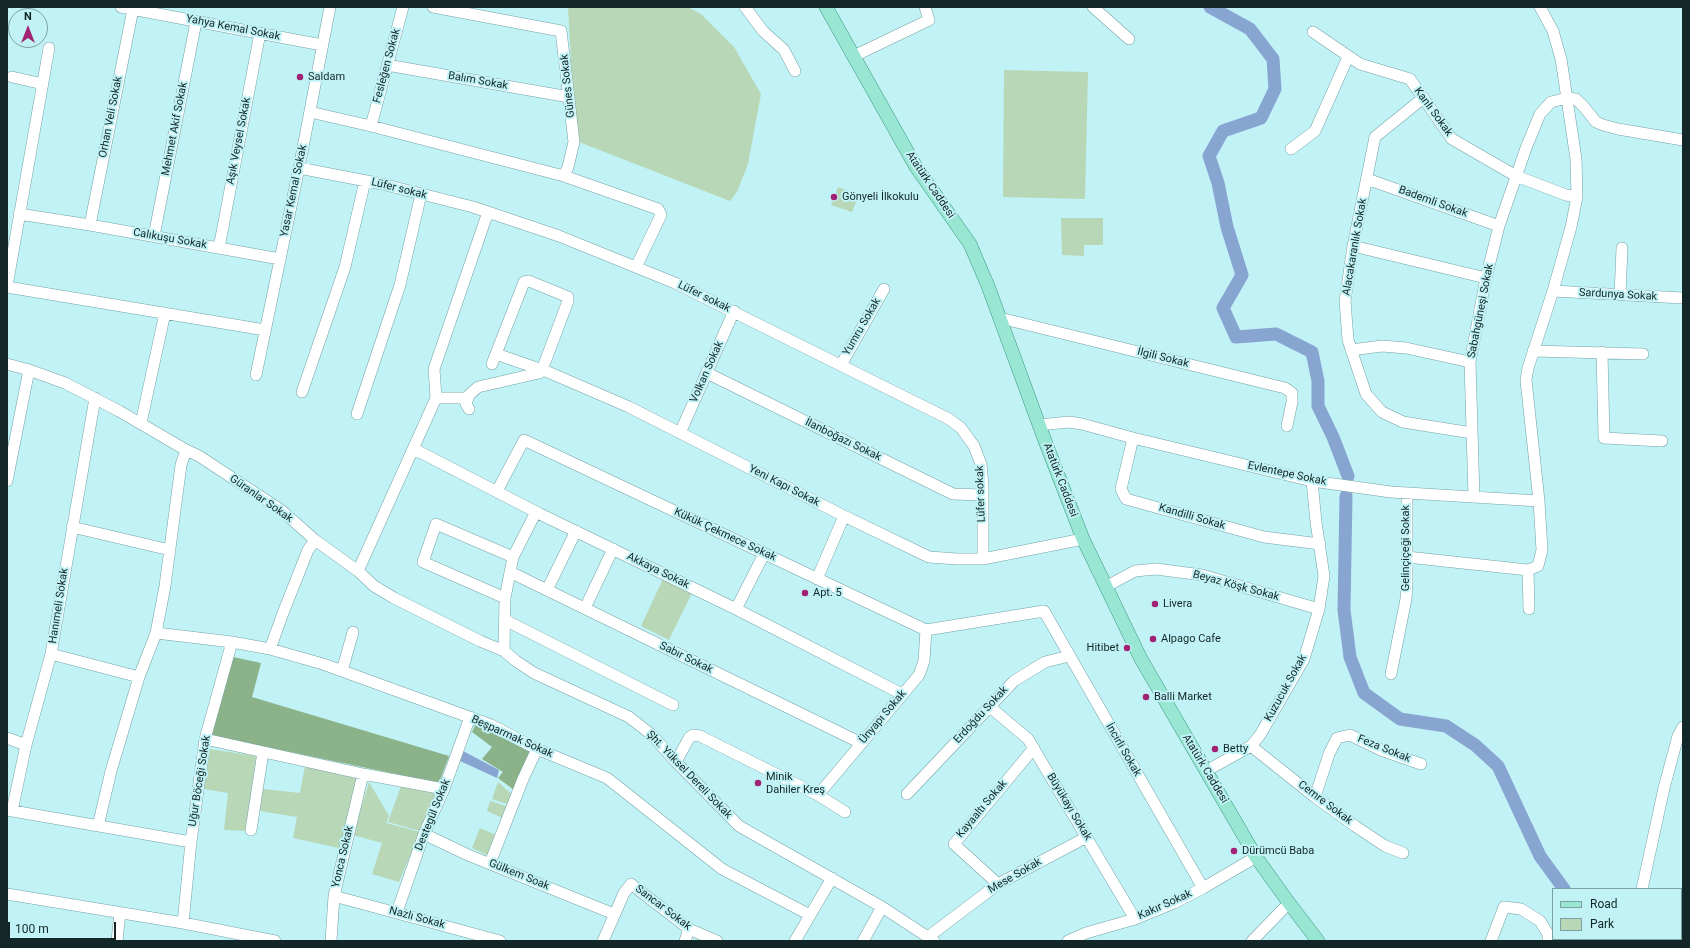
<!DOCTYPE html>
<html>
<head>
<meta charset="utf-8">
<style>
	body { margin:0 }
	#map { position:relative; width:1690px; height:948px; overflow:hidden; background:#c1f2f5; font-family:Roboto,sans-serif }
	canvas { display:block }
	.frame { position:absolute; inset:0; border:8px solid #142728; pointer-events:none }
	.legend { position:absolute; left:1552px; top:888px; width:130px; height:52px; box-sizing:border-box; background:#c1f2f5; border:1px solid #7ca1a3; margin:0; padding:5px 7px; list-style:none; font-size:12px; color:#142728 }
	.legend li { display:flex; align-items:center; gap:8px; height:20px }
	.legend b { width:20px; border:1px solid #7ca1a3 }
	.north { position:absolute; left:8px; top:8px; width:40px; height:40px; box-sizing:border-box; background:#c1f2f5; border:1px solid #7ca1a3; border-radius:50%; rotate:0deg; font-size:11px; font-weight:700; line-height:16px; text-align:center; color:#142728 }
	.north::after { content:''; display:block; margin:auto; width:14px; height:18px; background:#a12173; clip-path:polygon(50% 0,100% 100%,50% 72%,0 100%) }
	.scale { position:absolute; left:8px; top:922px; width:108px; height:18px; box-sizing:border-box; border:2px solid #142728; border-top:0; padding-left:5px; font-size:12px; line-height:14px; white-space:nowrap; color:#142728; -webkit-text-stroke:3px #c1f2f5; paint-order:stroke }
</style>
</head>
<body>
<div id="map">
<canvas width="1690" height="948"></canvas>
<div class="frame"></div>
<ul class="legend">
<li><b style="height:5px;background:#99e7d2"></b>Road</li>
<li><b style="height:11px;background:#b8d7b6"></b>Park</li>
</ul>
<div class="north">N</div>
<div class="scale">100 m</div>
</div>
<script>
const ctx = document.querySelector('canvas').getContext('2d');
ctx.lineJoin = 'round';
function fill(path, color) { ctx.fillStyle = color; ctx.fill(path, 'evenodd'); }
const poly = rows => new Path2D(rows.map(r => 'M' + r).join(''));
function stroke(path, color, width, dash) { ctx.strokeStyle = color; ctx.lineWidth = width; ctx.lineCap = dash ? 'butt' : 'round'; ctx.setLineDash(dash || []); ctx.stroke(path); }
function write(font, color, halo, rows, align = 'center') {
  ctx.font = font + ' Roboto,sans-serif'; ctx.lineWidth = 4; ctx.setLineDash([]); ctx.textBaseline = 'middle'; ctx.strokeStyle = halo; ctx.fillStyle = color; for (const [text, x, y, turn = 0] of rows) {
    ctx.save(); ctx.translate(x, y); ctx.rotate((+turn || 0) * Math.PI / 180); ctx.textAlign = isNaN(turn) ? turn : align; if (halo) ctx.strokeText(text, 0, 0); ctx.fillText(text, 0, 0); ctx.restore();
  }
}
fill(poly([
	[568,7,688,7,701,14,734,47,761,94,748,164,737,192,730,201,579,142,572,81],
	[1004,70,1088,72,1085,199,1003,197],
	[838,187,859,195,852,212,831,205],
	[1061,218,1103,218,1103,245,1084,245,1084,256,1062,255],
	[663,579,692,593,669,640,641,626],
	[210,749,256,756,246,831,224,830,228,793,204,789],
	[305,766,358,777,339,848,293,838,297,817,260,811,263,789,300,793],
	[369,782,389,816,386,823,420,832,399,882,372,874,382,843,353,835],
	[498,782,516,798,513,806,492,799],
	[401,786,436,792,420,831,388,822],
	[490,801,512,808,507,820,487,811],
	[480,828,500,837,491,857,472,848]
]), '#b8d7b6');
fill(poly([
	[233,657,261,663,252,697,449,756,439,783,209,735],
	[476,724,530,752,514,790,498,778,503,772,482,759,492,747,472,732]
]), '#8bb288');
fill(poly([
	[463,751,499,770,497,778,458,760]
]), '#88a5d2');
stroke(poly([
	[1210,7,1250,29,1273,59,1275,89,1261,118,1223,131,1209,156,1218,183,1227,227,1242,275,1223,308,1236,337,1276,334,1312,352,1318,381,1318,406,1333,437,1348,476],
	[1346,496,1344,610,1350,657,1364,693,1400,719,1446,726,1475,745,1498,766,1540,856,1564,889],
	[1663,941,1663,939]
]), '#88a5d2', 13);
const minor = poly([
	[121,7,322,45],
	[433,7,561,31,574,142,568,167,564,176,658,209,661,215,636,267],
	[745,7,763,31,784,50,795,71],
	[1093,7,1129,39],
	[1313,32,1360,64,1410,79,1452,139,1516,176,1566,195,1577,197],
	[854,56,929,20,925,7],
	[387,65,569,97],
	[12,77,43,84],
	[1422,99,1375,137,1353,246,1345,301,1348,340,1366,394,1382,412,1403,422,1472,433],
	[310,112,371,126,564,176],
	[371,126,403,7],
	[1291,149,1315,131,1348,57],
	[299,168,382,184,473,207,559,236,675,283,949,419,961,428,974,446,981,464,983,486,983,559],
	[1367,179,1499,226],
	[19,214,90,225,280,259],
	[90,225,133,9],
	[154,236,196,22],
	[1353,246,1486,278],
	[219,248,260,33],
	[7,286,49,48],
	[7,287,265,330],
	[1553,291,1683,298],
	[1620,295,1622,248],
	[1000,318,1285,388,1292,393,1292,402,1287,426],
	[1351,350,1382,346,1406,348,1470,362],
	[1533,351,1643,354],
	[1602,352,1604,438,1662,441],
	[496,354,548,372,629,407,844,516,929,557,958,559,983,559,1083,539],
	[7,364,29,370,65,383,119,411,186,450,199,456,281,510,315,540,358,571,374,586,394,598,480,641,504,651,516,661,534,673,629,717,652,735,676,762,739,826,882,907,934,941],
	[841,365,884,289],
	[707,373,953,494,983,495],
	[256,375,299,168,330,7],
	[302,392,345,267,365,181],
	[436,398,468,398],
	[469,409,466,404,469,395,478,387,539,373,542,370,568,301,568,297,529,281,524,282,492,364],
	[357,414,400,285,421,194],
	[141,423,165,313],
	[1039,425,1069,422,1082,424,1133,438,1312,481,1391,492,1539,501],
	[680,433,734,311],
	[1133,438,1121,489,1126,499,1264,537,1320,544],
	[414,449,540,514,736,609,902,694],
	[7,481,29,370],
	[497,491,524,440,926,630],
	[1474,497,1470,362,1486,278,1499,226,1526,148,1540,114,1551,102,1567,98,1576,99,1584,107,1596,122,1603,125,1618,129,1683,140],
	[72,527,170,550],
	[1407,557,1528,570,1538,566,1542,550,1539,501,1526,380,1528,368,1553,291,1571,227,1577,197,1576,159,1561,59,1553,31,1540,7],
	[1528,570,1529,609],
	[358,571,436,398,434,369,488,212],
	[510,572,861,743],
	[817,579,844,516],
	[1107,586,1135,571,1156,569,1202,575,1319,609],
	[547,590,576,531],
	[505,598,423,562,436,524,513,557],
	[585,608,613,549],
	[736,609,764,554],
	[505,620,673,705],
	[926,630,1044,611,1203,888],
	[156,633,232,642,270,649,323,664,491,725,537,749,607,778,722,869,810,915],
	[270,649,283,613,308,550,315,540],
	[504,651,505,598,513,557,536,512],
	[51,654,139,677],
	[342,671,353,632],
	[1391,674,1406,599,1407,584,1407,493],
	[990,707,1028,739,1135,919],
	[7,738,26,745],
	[205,739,363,774,444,789],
	[1251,746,1315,797,1355,826,1385,846,1403,853],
	[676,762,689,738,693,735,700,736,818,795,845,812],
	[1206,771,1251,746,1260,735,1304,659,1319,609,1324,576,1316,522,1312,481],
	[907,794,1014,681,1045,662,1069,656],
	[818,795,919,675,924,661,926,630],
	[1315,797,1329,754,1337,738,1350,735,1381,750,1421,764],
	[7,810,191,842],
	[12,811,26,745,51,654,95,398],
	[98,826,111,771,139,677,156,633,165,586,181,465,186,450],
	[251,830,263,752],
	[424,834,468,855,614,914],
	[490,863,523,779,537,749],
	[998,884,954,844,1034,748],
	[1642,889,1664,788,1678,736,1683,727],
	[7,894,183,923,275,941],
	[334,896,500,941],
	[397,912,424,834,444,789,470,717],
	[183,923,191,842,205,739,232,642],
	[928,937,998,884,1087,837],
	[117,941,120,913],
	[331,941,334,896,363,774],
	[603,941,624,893,631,884,689,929,717,941],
	[685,941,689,929],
	[795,941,832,878],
	[863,941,882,907],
	[1068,941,1086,933,1135,919,1174,903,1203,888,1256,857],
	[1252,941,1289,903],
	[1491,941,1504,907,1521,909,1540,921,1548,934,1548,941],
	[1618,941,1620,939]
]);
const major = poly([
	[826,7,916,167,970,244,988,286,1045,441,1083,539,1141,659,1256,857,1289,903,1318,941]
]);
stroke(minor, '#74a2a5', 12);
stroke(major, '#3e9983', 14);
stroke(minor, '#fff', 11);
stroke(major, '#99e7d2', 13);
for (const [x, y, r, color] of [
	[300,77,4,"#a12173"],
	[834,197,4,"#a12173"],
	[805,593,4,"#a12173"],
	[1155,604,4,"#a12173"],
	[1153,639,4,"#a12173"],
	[1127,648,4,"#a12173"],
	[1146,697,4,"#a12173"],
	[1215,749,4,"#a12173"],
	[758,783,4,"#a12173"],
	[1234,851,4,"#a12173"]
]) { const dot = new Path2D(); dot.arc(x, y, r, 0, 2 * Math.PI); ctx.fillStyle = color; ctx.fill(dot); stroke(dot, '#c1f2f5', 1.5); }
write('11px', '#142728', '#c1f2f5', [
	["Yahya Kemal Sokak",233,28,11],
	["Fesleğen Sokak",387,66,-75],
	["Balım Sokak",478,81,10],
	["Günes Sokak",568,86,-96],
	["Kanlı Sokak",1433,112,54],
	["Orhan Veli Sokak",111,117,-79],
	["Mehmet Akif Sokak",175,129,-79],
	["Aşık Veysel Sokak",239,141,-79],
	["Atatürk Caddesi",930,185,56],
	["Lüfer sokak",399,189,14],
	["Yasar Kemal Sokak",294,191,-78],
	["Bademli Sokak",1433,202,20],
	["Calıkuşu Sokak",170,239,10],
	["Alacakaranlık Sokak",1355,247,-80],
	["Sardunya Sokak",1618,295,3],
	["Lüfer sokak",704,297,26],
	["Sabahgüneşi Sokak",1481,311,-79],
	["Yumru Sokak",862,327,-60],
	["İlgili Sokak",1163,358,14],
	["Volkan Sokak",707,372,-66],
	["İlanboğazı Sokak",843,440,26],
	["Evlentepe Sokak",1287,474,12],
	["Atatürk Caddesi",1060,480,69],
	["Yeni Kapı Sokak",784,486,27],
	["Lüfer sokak",981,494,-92],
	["Güranlar Sokak",261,499,35],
	["Kandilli Sokak",1192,517,16],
	["Kükük Çekmece Sokak",725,535,25],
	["Gelinçiçeği Sokak",1406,548,-90],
	["Akkaya Sokak",658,571,26],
	["Beyaz Köşk Sokak",1236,586,15],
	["Hanımeli Sokak",59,606,-81],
	["Sabır Sokak",686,658,26],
	["Kuzucuk Sokak",1286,688,-61],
	["Erdoğdu Sokak",981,715,-47],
	["Ünyapı Sokak",883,717,-50],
	["Beşparmak Sokak",512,737,24],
	["Feza Sokak",1384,749,22],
	["İncirli Sokak",1123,750,60],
	["Atatürk Caddesi",1205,769,59],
	["Şht. Yüksel Dereli Sokak",689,775,46],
	["Uğur Böceği Sokak",200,781,-81],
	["Cemre Sokak",1325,803,37],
	["Büyükayı Sokak",1069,807,59],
	["Kayaaltı Sokak",982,809,-50],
	["Destegül Sokak",433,815,-68],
	["Yonca Sokak",343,857,-77],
	["Gülkem Soak",519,875,22],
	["Mese Sokak",1015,876,-30],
	["Kakır Sokak",1165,905,-24],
	["Sancar Sokak",663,908,37],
	["Nazlı Sokak",417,918,15]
]);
write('11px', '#142728', '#c1f2f5', [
	["Saldam",308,77],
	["Gönyeli İlkokulu",842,197],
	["Apt. 5",813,593],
	["Livera",1163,604],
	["Alpago Cafe",1161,639],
	["Hitibet",1119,648,"right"],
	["Balli Market",1154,697],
	["Betty",1223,749],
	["Minik",766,777],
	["Dahiler Kreş",766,790],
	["Dürümcü Baba",1242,851]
], 'left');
</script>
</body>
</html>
